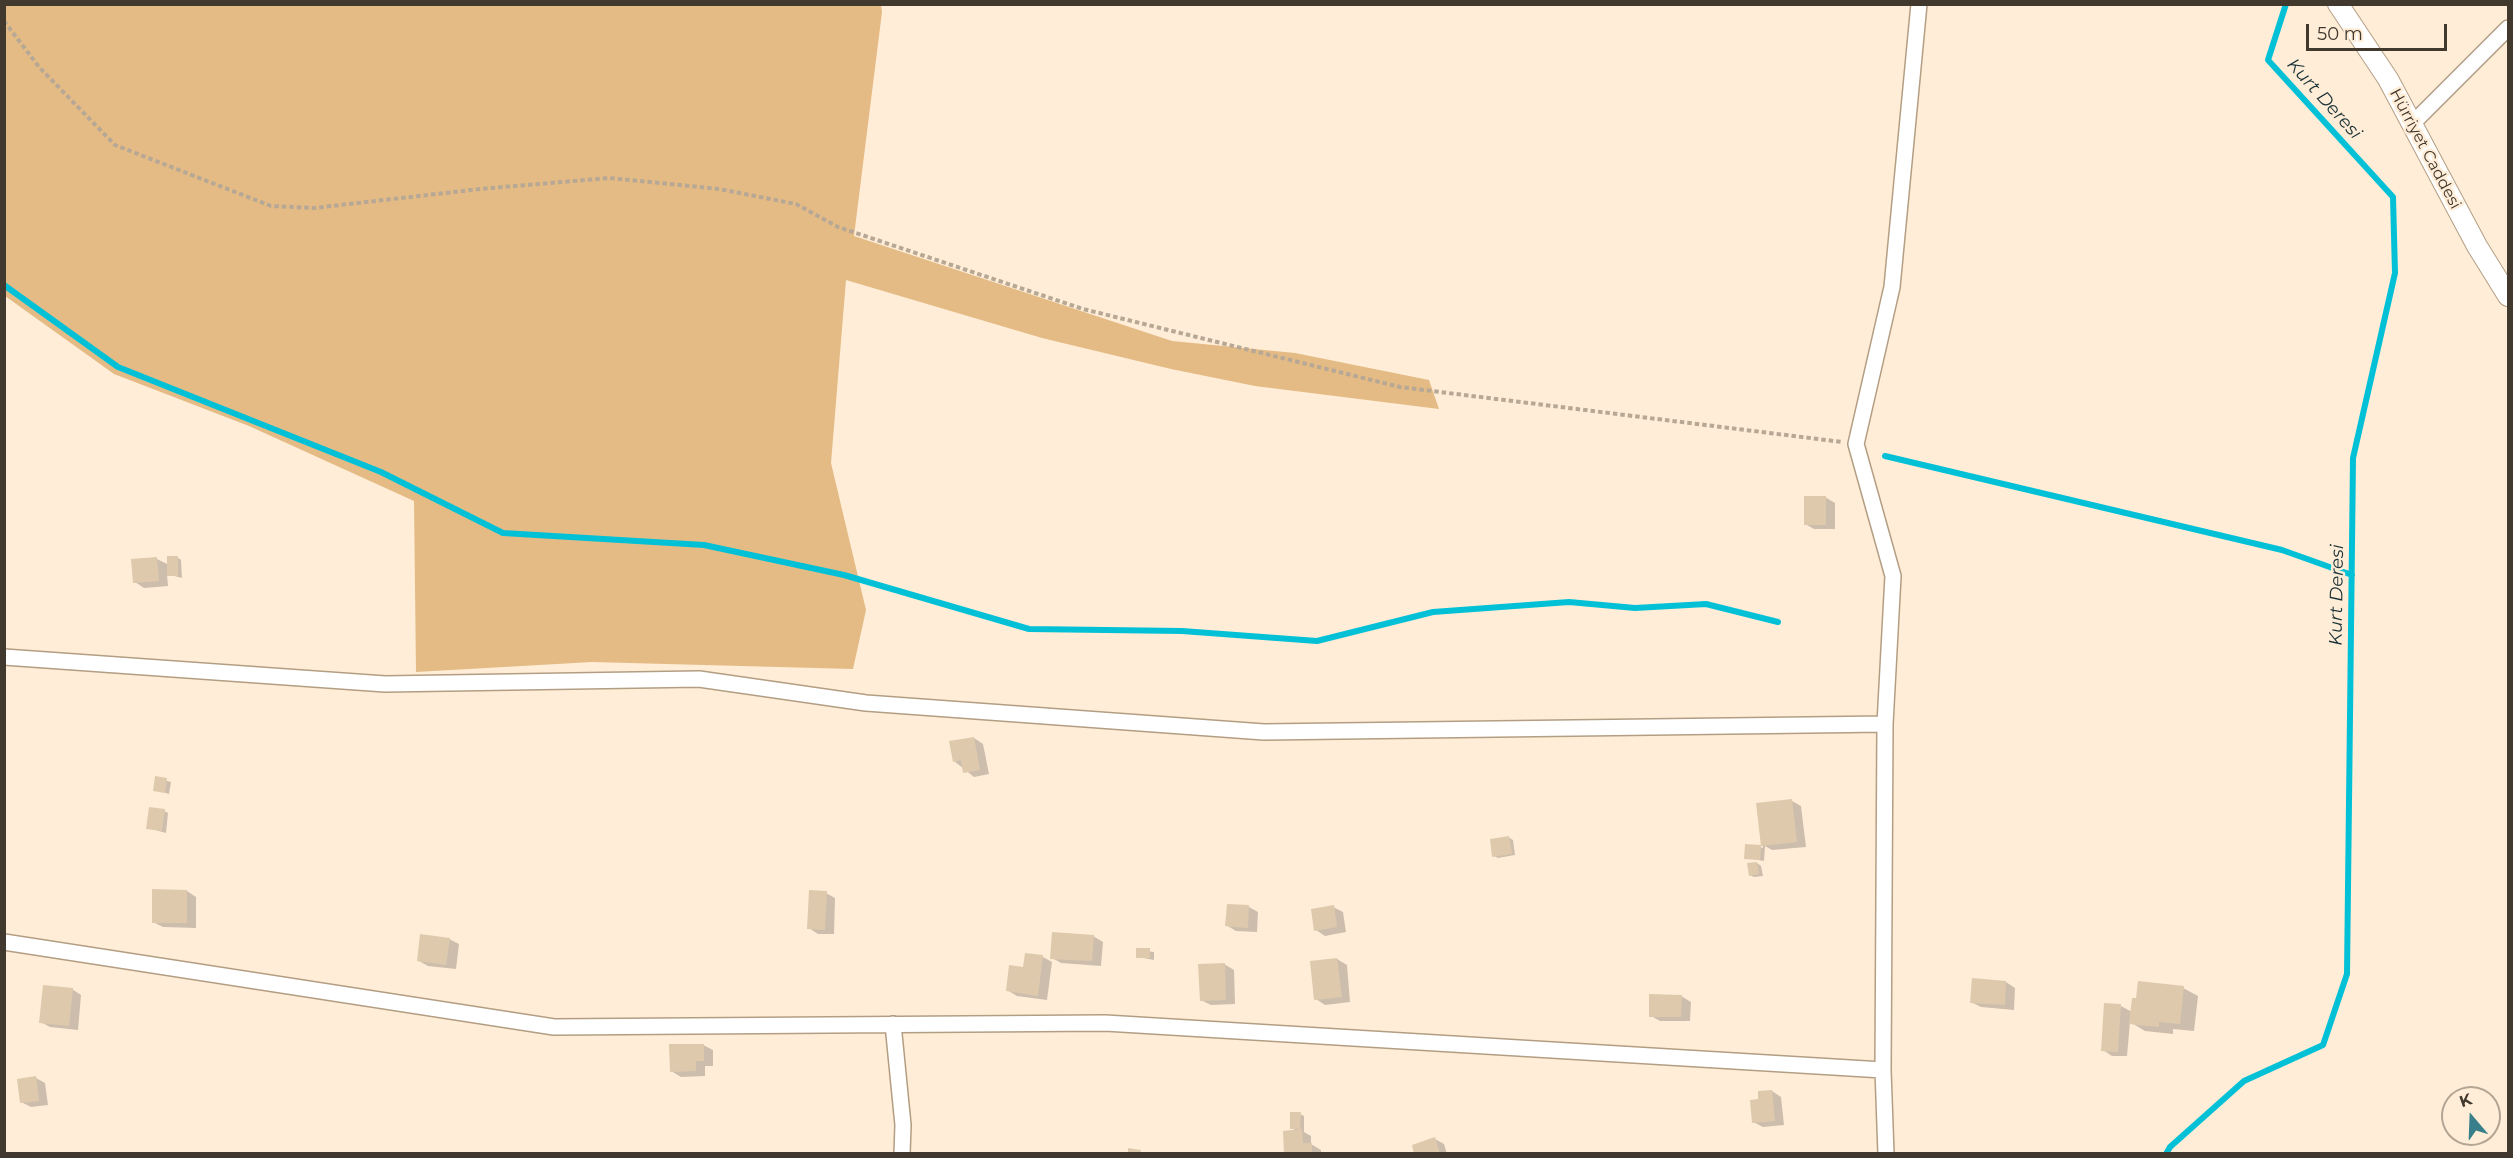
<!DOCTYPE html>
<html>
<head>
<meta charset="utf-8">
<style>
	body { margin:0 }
	#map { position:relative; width:2513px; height:1158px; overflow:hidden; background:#ffedd7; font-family:Montserrat,sans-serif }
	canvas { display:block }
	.frame { position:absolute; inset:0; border:6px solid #42392e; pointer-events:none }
	.north { position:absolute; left:2441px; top:1086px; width:60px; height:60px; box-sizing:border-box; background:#ffedd7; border:2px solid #b3a593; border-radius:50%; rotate:341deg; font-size:16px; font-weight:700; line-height:24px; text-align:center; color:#42392e }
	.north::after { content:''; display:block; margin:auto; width:21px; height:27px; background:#397f8b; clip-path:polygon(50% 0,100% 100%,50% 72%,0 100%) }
	.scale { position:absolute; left:2306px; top:24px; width:141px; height:27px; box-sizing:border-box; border:3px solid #42392e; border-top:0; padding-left:8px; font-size:18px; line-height:21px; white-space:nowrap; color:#42392e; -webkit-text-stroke:4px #ffedd7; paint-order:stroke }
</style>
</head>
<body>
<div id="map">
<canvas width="2513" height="1158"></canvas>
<div class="frame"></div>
<div class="north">K</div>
<div class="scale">50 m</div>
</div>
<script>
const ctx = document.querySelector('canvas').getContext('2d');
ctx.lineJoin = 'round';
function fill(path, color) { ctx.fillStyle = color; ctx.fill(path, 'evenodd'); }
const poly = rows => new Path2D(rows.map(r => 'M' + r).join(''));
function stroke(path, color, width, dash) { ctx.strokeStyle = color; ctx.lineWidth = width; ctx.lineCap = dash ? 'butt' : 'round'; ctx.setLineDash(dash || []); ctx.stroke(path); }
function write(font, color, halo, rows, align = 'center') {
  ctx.font = font + ' Montserrat,sans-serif'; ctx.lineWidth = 5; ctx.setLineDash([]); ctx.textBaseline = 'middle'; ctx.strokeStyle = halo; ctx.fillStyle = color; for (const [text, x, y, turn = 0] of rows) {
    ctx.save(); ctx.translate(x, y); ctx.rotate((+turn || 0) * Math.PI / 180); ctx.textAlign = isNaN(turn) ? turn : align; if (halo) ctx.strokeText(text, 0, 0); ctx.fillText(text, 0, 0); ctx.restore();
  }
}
fill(poly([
	[5,4,881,5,882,12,854,236,1172,341,1295,353,1429,380,1439,409,1255,386,1171,369,1042,338,846,280,831,463,866,610,853,669,592,662,416,672,414,501,249,426,114,374,5,296]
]), '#e4bb85');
fill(poly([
	[1825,497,1835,503,1835,529,1814,529,1805,524],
	[177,557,181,560,182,578,167,574,168,586,144,588,135,582,157,559,169,565],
	[974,738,983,744,989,774,974,777,954,761],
	[157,778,171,782,169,794,155,790],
	[1792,801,1801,806,1806,847,1772,850,1765,846,1764,861,1746,858,1760,847,1763,848,1758,805],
	[164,811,168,813,166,833,148,828],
	[1508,837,1513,840,1515,855,1498,858,1494,856],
	[1757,863,1761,866,1763,876,1754,877,1750,875],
	[187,891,196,897,196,928,163,927,153,922],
	[826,893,835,898,834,934,818,934,809,928],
	[1228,905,1249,907,1258,912,1257,932,1236,931,1226,925],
	[1333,907,1343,912,1346,932,1325,936,1316,930],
	[1093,936,1103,942,1101,966,1061,963,1052,958],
	[449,939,459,944,456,969,428,966,419,961],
	[1138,950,1154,952,1154,960,1138,957],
	[1026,955,1043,957,1052,962,1047,1000,1017,996,1007,990,1024,969],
	[1337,959,1347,965,1350,1002,1325,1005,1316,999],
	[1224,964,1234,970,1235,1004,1211,1005,1201,1000],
	[2006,982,2015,988,2014,1010,1981,1007,1971,1002],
	[2183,988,2198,996,2194,1031,2173,1029,2173,1034,2145,1031,2130,1022,2127,1056,2112,1056,2103,1050,2121,1006,2132,1012],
	[72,989,81,995,78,1030,50,1027,41,1022],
	[1681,996,1691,1002,1690,1021,1660,1021,1651,1016],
	[703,1045,713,1050,713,1066,705,1066,705,1076,681,1077,671,1071],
	[36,1078,45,1083,48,1105,31,1107,21,1102],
	[1772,1091,1781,1097,1784,1125,1763,1127,1753,1122,1760,1100],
	[1300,1114,1304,1116,1304,1132,1311,1136,1311,1144,1321,1150,1321,1154,1286,1154,1297,1131,1291,1128],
	[1435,1139,1444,1144,1447,1154,1416,1154]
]), '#0003');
stroke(poly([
	[4,285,118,367,381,472,503,533,704,545,844,575,1029,629,1182,631,1317,641,1433,612,1569,602,1635,608,1706,604,1778,622],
	[1885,456,2282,550,2352,575],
	[2166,1154,2170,1147,2244,1081,2323,1045,2347,974,2353,458,2395,273,2393,197,2268,60,2286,4]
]), '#02c1d7', 6);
fill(poly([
	[1804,496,1826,496,1826,525,1804,525],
	[167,556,178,556,178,576,167,576],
	[157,557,159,581,133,583,131,559],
	[974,737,980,770,963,773,961,760,953,762,949,741],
	[155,776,167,778,165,793,153,791],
	[1792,799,1797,842,1761,846,1756,803],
	[149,807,165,809,162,831,146,829],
	[1509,836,1512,854,1492,857,1490,839],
	[1745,844,1761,845,1760,860,1744,859],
	[1757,862,1759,874,1749,876,1747,863],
	[152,889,187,890,187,923,152,923],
	[809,890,827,891,825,930,807,929],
	[1227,904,1249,905,1248,928,1225,926],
	[1334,905,1337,927,1314,931,1311,909],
	[1052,932,1094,935,1092,961,1050,959],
	[420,934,450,938,446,965,417,961],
	[1136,948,1150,948,1150,958,1136,958],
	[1025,953,1043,955,1038,996,1006,991,1009,965,1023,967],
	[1337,958,1342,997,1314,1000,1310,961],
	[1225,963,1226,1000,1200,1001,1198,964],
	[1972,978,2006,981,2005,1005,1970,1003],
	[2138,981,2184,986,2180,1024,2159,1022,2159,1027,2129,1024,2132,998,2136,998],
	[43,985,73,988,69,1026,39,1023],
	[1649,994,1682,995,1681,1017,1649,1017],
	[2104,1003,2121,1004,2118,1052,2101,1051],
	[669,1044,704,1044,704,1061,696,1061,696,1071,670,1072],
	[36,1076,39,1101,20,1103,17,1079],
	[1772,1090,1775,1121,1752,1123,1750,1100,1758,1099,1758,1091],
	[1290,1112,1301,1112,1300,1129,1290,1129],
	[1302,1129,1303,1143,1312,1143,1312,1154,1284,1154,1283,1131],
	[1435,1137,1440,1154,1414,1154,1412,1145],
	[1128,1148,1141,1150,1140,1154,1128,1154]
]), '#dec9ad');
const minor = poly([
	[2413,123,2508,28],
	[4,657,385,684,699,679,866,703,1264,732,1885,724],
	[4,942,554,1027,1105,1023,1883,1070],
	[893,1024,903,1125,902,1154],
	[1886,1154,1883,1070,1885,724,1893,576,1856,444,1892,287,1919,4]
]);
const tertiary = poly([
	[2338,4,2388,79,2477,246,2508,296]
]);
stroke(minor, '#b39e83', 18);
stroke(tertiary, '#b39e83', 22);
stroke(poly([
	[4,21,39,67,115,145,271,206,314,208,480,189,609,178,719,189,796,204,838,227,1083,309,1400,387,1842,442]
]), '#b7a896', 4, [4.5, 3]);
stroke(minor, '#fff', 15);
stroke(tertiary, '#fff', 20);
write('16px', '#42392e', '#ffedd7', [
	["Hürriyet Caddesi",2425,149,62]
]);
write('italic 18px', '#193136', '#ffedd7', [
	["Kurt Deresi",2324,99,48],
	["Kurt Deresi",2337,595,-89]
]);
</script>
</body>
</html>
